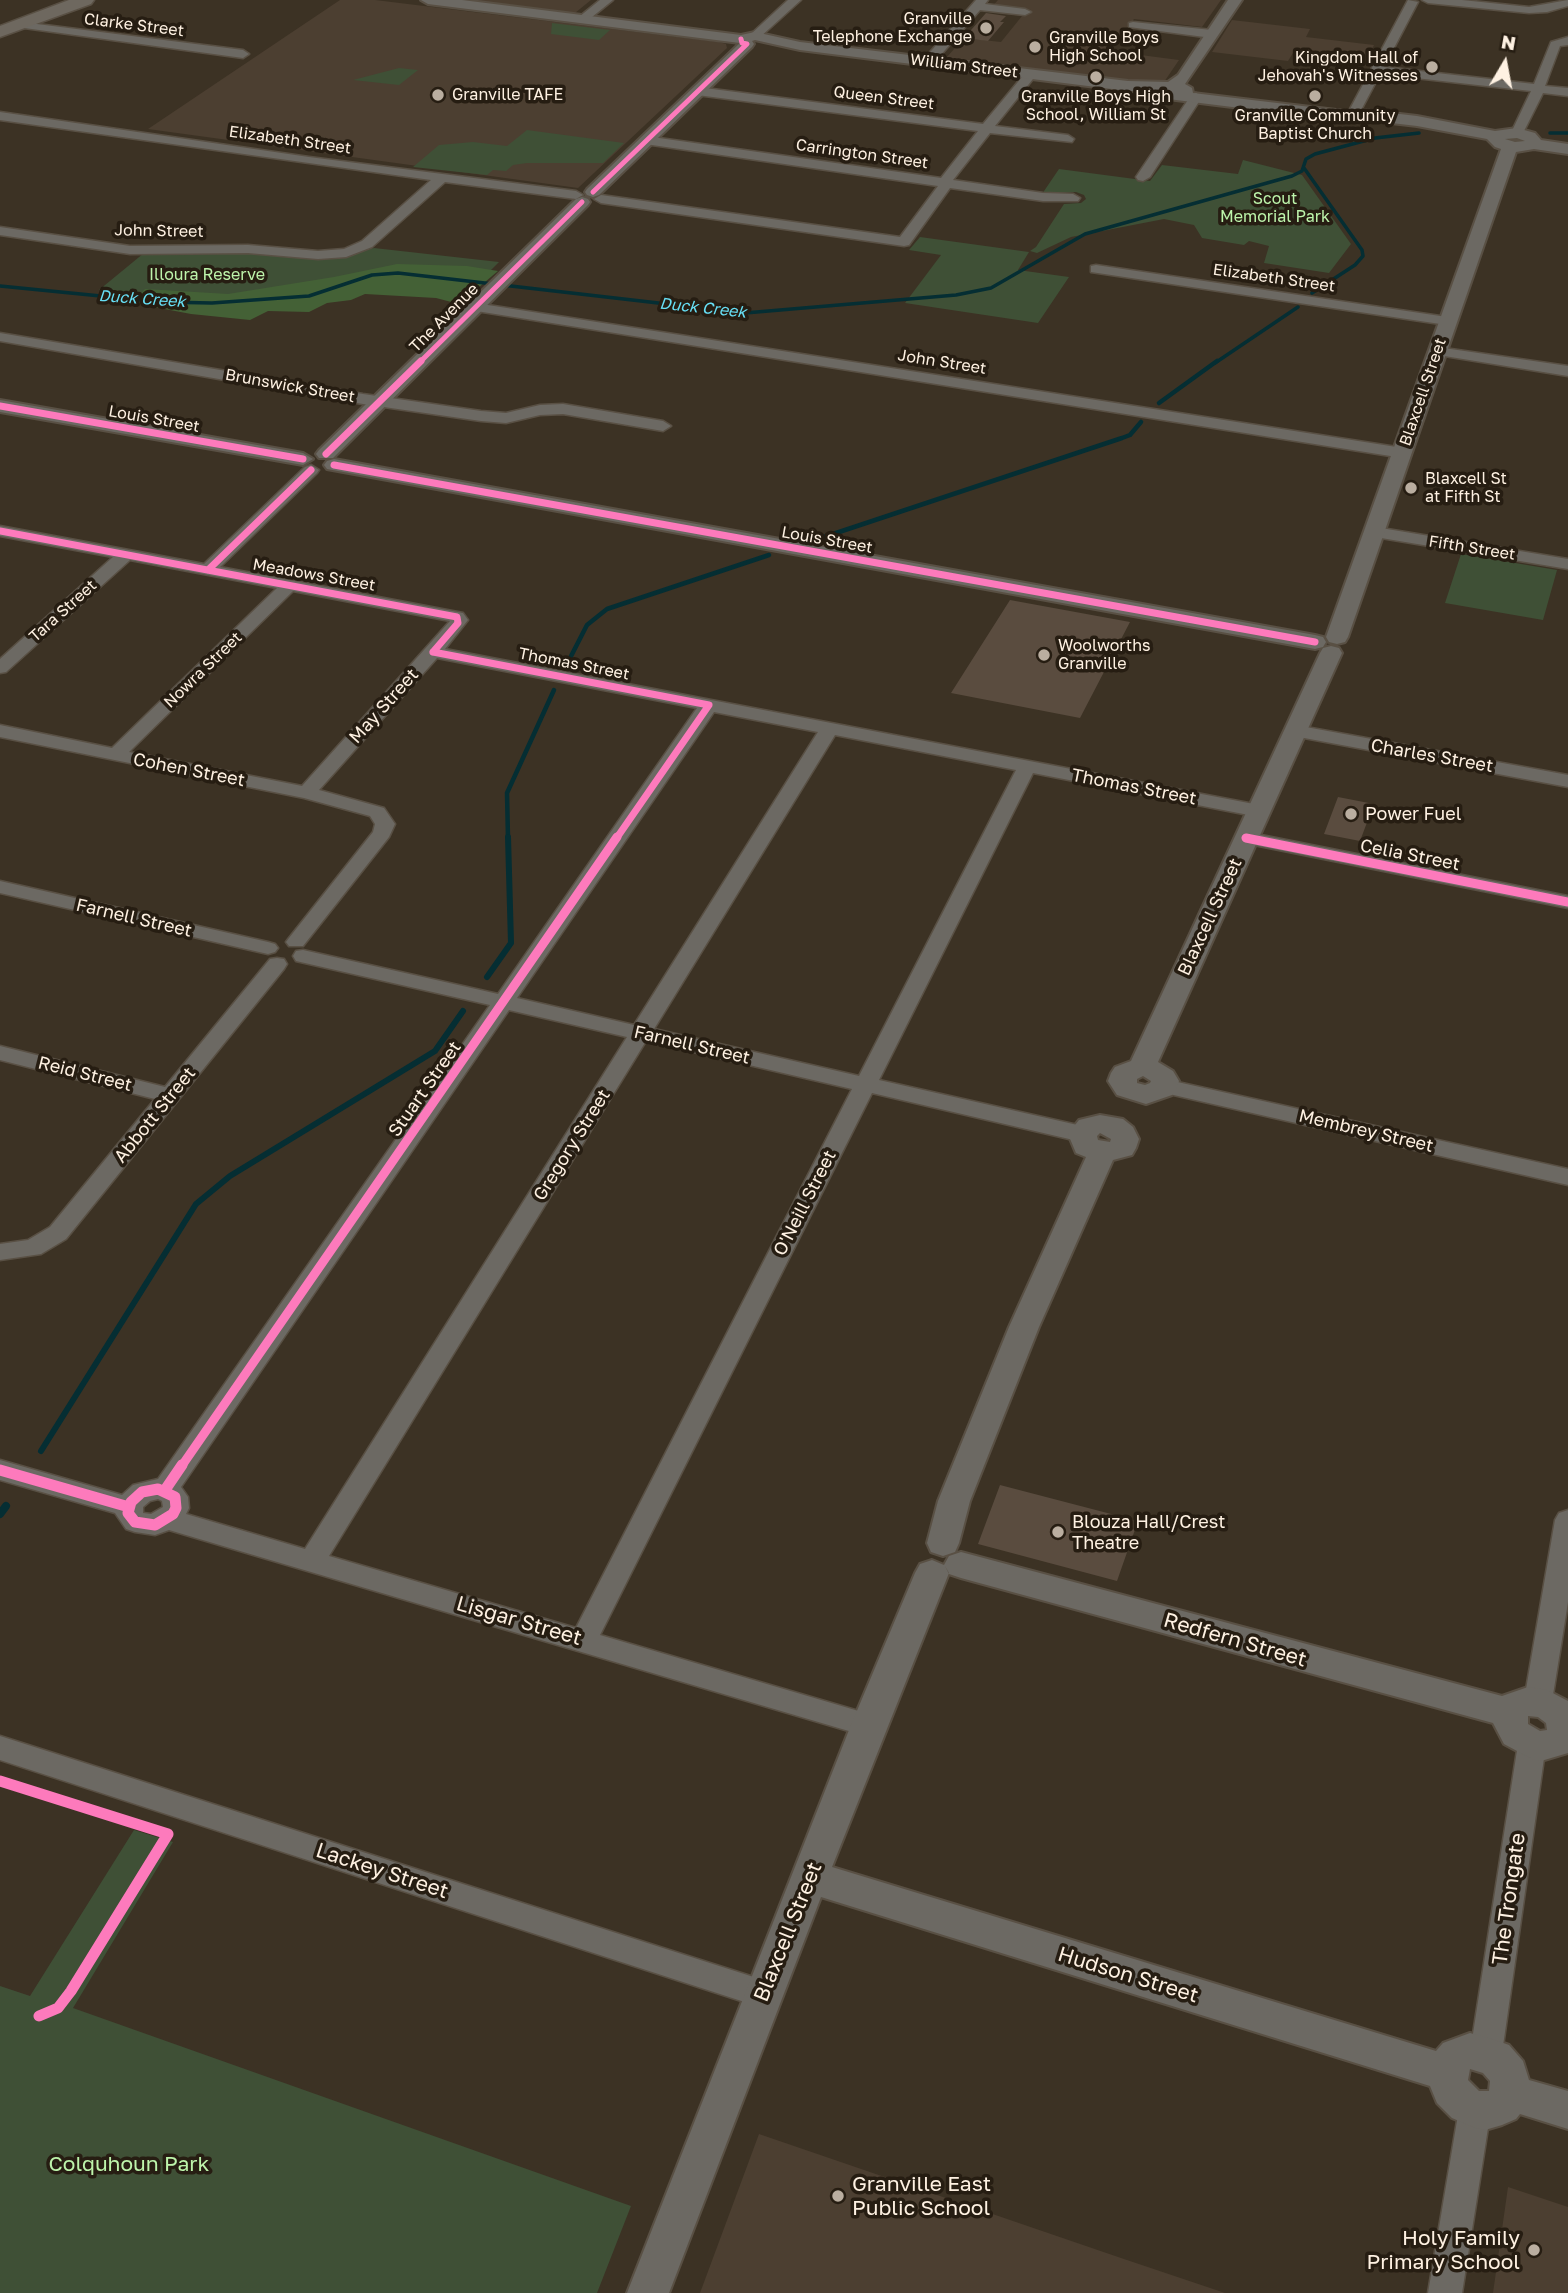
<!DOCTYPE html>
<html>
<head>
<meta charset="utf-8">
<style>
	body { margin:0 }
	#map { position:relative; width:1568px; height:2293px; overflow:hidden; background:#3c3224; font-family:"Golos Text",sans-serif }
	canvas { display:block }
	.north { position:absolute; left:1470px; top:28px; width:70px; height:70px; -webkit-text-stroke:5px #261d12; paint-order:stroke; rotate:10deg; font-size:19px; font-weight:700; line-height:28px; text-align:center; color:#fef1e2 }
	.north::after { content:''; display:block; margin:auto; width:24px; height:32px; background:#fef1e2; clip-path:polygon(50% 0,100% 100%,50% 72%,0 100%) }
</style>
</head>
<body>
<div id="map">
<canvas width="1568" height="2293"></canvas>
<div class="north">N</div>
</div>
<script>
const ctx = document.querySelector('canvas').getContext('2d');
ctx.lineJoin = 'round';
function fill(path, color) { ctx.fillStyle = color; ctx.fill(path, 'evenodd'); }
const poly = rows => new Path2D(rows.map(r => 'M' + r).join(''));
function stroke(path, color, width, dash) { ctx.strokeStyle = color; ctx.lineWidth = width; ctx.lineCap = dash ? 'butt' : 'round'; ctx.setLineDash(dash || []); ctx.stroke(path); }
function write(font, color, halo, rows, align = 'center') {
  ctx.font = font + ' "Golos Text",sans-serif'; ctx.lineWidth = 7; ctx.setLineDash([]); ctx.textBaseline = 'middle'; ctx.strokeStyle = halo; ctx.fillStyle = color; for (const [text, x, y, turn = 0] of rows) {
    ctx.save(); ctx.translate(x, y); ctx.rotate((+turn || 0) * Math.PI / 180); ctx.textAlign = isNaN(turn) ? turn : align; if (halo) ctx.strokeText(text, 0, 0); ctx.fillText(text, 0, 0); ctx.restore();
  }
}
fill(poly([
	[340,0,375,0,719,42,726,44,727,48,578,188,148,129],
	[472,0,591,0,575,13],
	[998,0,1221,0,1202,27,1134,19,1110,51,1179,60,1162,85,946,58,964,38,1001,42,1022,16,987,12],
	[1232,20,1310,29,1306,37,1374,45,1366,61,1293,53,1288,61,1212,52],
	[759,2134,1121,2258,1225,2293,700,2293],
	[1508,2187,1568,2207,1568,2293,1493,2293]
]), '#4c3f31');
fill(poly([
	[552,23,610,30,599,40,551,34],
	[399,68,418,70,399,85,353,80],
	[527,130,624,143,603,163,527,163,513,165,506,171,493,170,487,175,413,167,439,145,473,142,507,146],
	[1243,160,1302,175,1351,244,1329,273,1264,263,1269,246,1249,241,1244,245,1202,238,1194,225,1164,219,1071,237,1037,253,1030,251,1036,247,1064,204,1081,203,1086,199,1084,195,1076,192,1042,194,1059,169,1150,181,1162,165,1238,174],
	[920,237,1029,252,1018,270,1069,277,1038,323,905,303,941,255,909,250],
	[374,248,499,262,483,278,271,295,161,297,99,290,144,253,251,250,351,254],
	[1461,554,1557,570,1543,620,1445,603],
	[134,1830,173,1842,73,2008,631,2206,597,2293,0,2293,0,1986,30,1996]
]), '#3f5036');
fill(poly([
	[397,264,467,266,498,271,459,304,436,298,365,294,351,300,327,303,309,312,268,311,250,320,191,314,133,303,145,289,228,294,334,277]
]), '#446136');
stroke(poly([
	[1550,133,1568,133],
	[1304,168,1362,250,1363,256,1355,265,1312,293],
	[0,286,161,302,212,303,309,296,372,275,398,273,745,313,956,295,991,288,1085,234,1292,176,1302,171,1306,159,1315,154,1375,138,1419,133],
	[1215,363,1298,307]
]), '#052e33', 3.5);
stroke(poly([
	[1159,403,1217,361],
	[818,539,1122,438,1130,435,1141,422],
	[568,662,587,625,607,609,769,555],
	[508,839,507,793,554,690]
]), '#052e33', 4.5);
stroke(poly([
	[487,977,511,943,508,837],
	[41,1451,196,1204,230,1176,435,1051,463,1011]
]), '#052e33', 6);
stroke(poly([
	[0,1514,6,1506]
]), '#052e33', 8);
fill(poly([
	[986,13,1006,16,1000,22,1004,22,988,41,964,38],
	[1010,600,1130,622,1080,718,951,693],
	[1338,797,1374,804,1360,841,1324,834],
	[1000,1485,1138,1521,1117,1581,978,1544]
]), '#5a4c3f');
const minor = poly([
	[600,0,613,0,587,21,579,21,579,17,600,0],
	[788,0,801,0,759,38,751,38,751,34,788,0],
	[976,0,988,0,985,4,1025,9,1031,12,1025,15,980,10,932,65,924,65,924,59,976,0],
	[1408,0,1418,2,1384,67,1534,84,1551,42,1568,37,1568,45,1560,46,1545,86,1568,88,1568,96,1543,93,1523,133,1517,137,1511,133,1531,91,1380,74,1360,112,1352,112,1350,109,1408,0],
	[1422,0,1462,0,1529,7,1568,0,1568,6,1547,12,1529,13,1428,3,1422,0],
	[21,22,243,50,249,54,243,58,17,27,17,23,21,22],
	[1133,22,1212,30,1218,34,1212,38,1129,27,1129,23,1133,22],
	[1031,70,1037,74,995,126,1068,135,1074,139,1072,142,990,133,953,180,1043,193,1073,194,1080,198,1078,201,1043,201,950,188,909,245,904,246,601,203,594,199,601,195,900,237,938,186,645,144,639,140,645,136,941,178,978,131,697,95,691,91,697,87,983,124,1027,71,1031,70],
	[1196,93,1202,97,1150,177,1143,181,1138,180,1136,177,1192,94,1196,93],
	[0,112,309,157,576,191,583,195,576,199,445,182,372,247,346,257,318,259,248,253,130,254,0,235,0,227,130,246,248,245,318,251,344,249,362,241,431,180,0,120,0,112],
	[1096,265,1447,317,1454,321,1447,325,1091,272,1091,266,1096,265],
	[475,303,1403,448,1411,453,1403,458,470,310,468,307,475,303],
	[0,333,363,394,481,411,506,413,540,405,563,404,663,421,671,426,663,431,563,414,540,415,506,423,481,421,363,404,0,341,0,333],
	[1437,347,1568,366,1568,376,1432,354,1430,351,1432,348,1437,347],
	[311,465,319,470,317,473,220,567,463,613,468,620,445,649,1259,805,1269,811,1259,817,1033,773,879,1080,1082,1126,1090,1129,1093,1134,1090,1139,1082,1142,872,1093,600,1635,879,1717,883,1725,879,1733,869,1737,169,1530,155,1535,135,1532,126,1529,115,1513,0,1480,0,1460,122,1495,133,1485,158,1479,490,1005,296,961,293,956,296,951,303,950,498,994,697,708,437,658,319,790,384,808,395,824,389,837,303,946,289,946,286,942,289,938,373,832,375,824,370,816,304,798,0,737,0,725,112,748,277,588,130,560,6,672,0,673,0,659,113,557,0,536,0,526,204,564,305,467,311,465],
	[293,591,450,621,302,786,129,752,293,591],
	[714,712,818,732,634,1025,517,998,714,712],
	[835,735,1016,770,859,1076,654,1029,835,735],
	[509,1010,627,1037,305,1549,186,1514,189,1508,188,1497,181,1487,509,1010],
	[646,1041,852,1089,576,1628,329,1556,646,1041],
	[158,1499,162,1501,163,1507,151,1514,143,1513,143,1507,150,1501,158,1499],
	[1375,527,1568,559,1568,569,1369,536,1367,532,1375,527],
	[1295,725,1568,775,1568,787,1288,735,1286,731,1295,725],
	[1246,832,1568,896,1568,908,1239,842,1236,838,1246,832],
	[0,881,268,942,275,944,278,948,275,952,268,954,0,893,0,881],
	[277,958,284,959,287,964,284,969,66,1239,41,1254,0,1260,0,1244,28,1240,50,1227,155,1099,0,1060,0,1046,165,1087,270,959,277,958],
	[1164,1079,1568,1169,1568,1185,1156,1091,1153,1086,1156,1081,1164,1079],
	[1568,1510,1568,1602,1552,1701,1548,1709,1538,1713,1528,1709,1524,1701,1555,1520,1559,1513,1568,1510],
	[1532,1732,1542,1735,1546,1744,1502,2053,1497,2063,1486,2068,1475,2063,1470,2053,1518,1744,1522,1735,1532,1732],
	[0,1736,763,1980,774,1984,779,1994,774,2004,763,2008,0,1760,0,1736],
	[1475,2094,1486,2098,1491,2109,1462,2293,1428,2293,1459,2109,1464,2098,1475,2094]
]);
const tertiary = poly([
	[421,0,462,0,741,35,755,32,800,42,1128,81,1168,82,1178,75,1228,0,1242,0,1185,84,1192,88,1193,93,1353,112,1366,110,1417,116,1495,131,1517,128,1535,133,1541,140,1568,144,1568,154,1534,149,1516,152,1348,637,1345,642,1337,644,1329,642,1326,637,1501,149,1495,147,1487,139,1417,126,1366,120,1353,122,1168,99,1163,97,1162,91,1128,91,800,50,755,40,752,41,754,44,752,47,599,195,593,197,587,195,585,192,587,189,740,43,428,4,421,0],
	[1517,138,1525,141,1515,142,1505,139,1517,138],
	[582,197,588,199,590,202,588,205,333,458,319,458,316,454,319,450,576,199,582,197],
	[0,400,303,453,313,459,303,465,0,412,0,400],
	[334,459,1315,635,1323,637,1326,642,1323,647,1315,649,327,469,324,465,327,461,334,459],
	[1331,646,1339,648,1342,653,1158,1062,1173,1071,1179,1081,1176,1089,1172,1095,1146,1104,1117,1095,1108,1081,1111,1073,1115,1067,1131,1061,1320,653,1323,648,1331,646],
	[1143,1076,1151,1081,1150,1083,1145,1085,1137,1083,1137,1079,1143,1076],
	[1100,1115,1123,1119,1133,1127,1139,1139,1136,1148,1132,1155,1113,1160,1039,1327,970,1501,959,1543,955,1552,943,1556,931,1552,927,1543,938,1501,1009,1327,1086,1157,1076,1153,1068,1134,1079,1120,1100,1115],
	[1100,1133,1111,1139,1110,1142,1098,1140,1097,1136,1100,1133],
	[961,1552,1502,1696,1528,1687,1547,1690,1568,1701,1568,1753,1541,1761,1532,1759,1504,1744,1493,1723,961,1578,949,1574,945,1566,949,1573,832,1867,1436,2051,1443,2043,1470,2033,1495,2040,1509,2045,1523,2061,1529,2080,1568,2091,1568,2129,1520,2114,1516,2119,1502,2125,1485,2130,1475,2128,1452,2118,1437,2103,1430,2086,821,1897,669,2293,627,2293,851,1725,915,1573,920,1564,932,1560,944,1565,949,1556,961,1552],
	[1528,1716,1538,1717,1546,1723,1547,1730,1540,1731,1528,1724,1528,1716],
	[1470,2069,1483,2073,1490,2081,1489,2091,1479,2091,1468,2080,1470,2069]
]);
const primary = poly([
	[69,0,94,0,91,4,0,37,0,26,69,0]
]);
stroke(minor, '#595044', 3);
stroke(tertiary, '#595044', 4);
stroke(primary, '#595044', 3);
fill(minor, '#6c6963');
fill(tertiary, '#6c6963');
fill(primary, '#6e685f');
stroke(poly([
	[593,192,747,44,742,43,741,39],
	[419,363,582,202]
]), '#fd7abc', 5);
stroke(poly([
	[0,406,303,459],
	[326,454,421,361],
	[334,465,1315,642],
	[0,531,457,617,458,623,433,652],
	[208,570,311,470],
	[433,652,709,705,616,839],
	[1246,838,1252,839]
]), '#fd7abc', 7);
stroke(poly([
	[1246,838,1568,902],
	[181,1467,617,837]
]), '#fd7abc', 9);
stroke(poly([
	[0,1470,129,1507],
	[158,1489,175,1497,176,1508,173,1514,155,1525,135,1522,128,1513,131,1502,142,1492,158,1489],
	[165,1490,182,1465],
	[0,1781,168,1834,71,1991,58,2008,39,2016]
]), '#fd7abc', 11);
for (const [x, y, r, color] of [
	[986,28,7,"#baaea0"],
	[1035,47,7,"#baaea0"],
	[1432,67,7,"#baaea0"],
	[1096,77,7,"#baaea0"],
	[438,95,7,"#baaea0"],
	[1315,96,7,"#baaea0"],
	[1411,488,7,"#baaea0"],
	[1044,655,7,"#baaea0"],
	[1351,814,7,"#baaea0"],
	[1058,1532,7,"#baaea0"],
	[838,2196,7,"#baaea0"],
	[1534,2250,7,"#baaea0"]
]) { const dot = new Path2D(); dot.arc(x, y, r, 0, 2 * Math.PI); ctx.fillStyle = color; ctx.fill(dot); stroke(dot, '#261d12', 2.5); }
write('16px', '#fef1e2', '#261d12', [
	["Granville",972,19,"right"],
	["Telephone Exchange",972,37,"right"],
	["Granville Boys",1049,38],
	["High School",1049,56],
	["Kingdom Hall of",1418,58,"right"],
	["Jehovah's Witnesses",1418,76,"right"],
	["Granville TAFE",452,95],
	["Granville Boys High",1096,97,"center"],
	["School, William St",1096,115,"center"],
	["Granville Community",1315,116,"center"],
	["Baptist Church",1315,134,"center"],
	["Blaxcell St",1425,479],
	["at Fifth St",1425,497],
	["Woolworths",1058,646],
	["Granville",1058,664]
], 'left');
write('16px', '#fef1e2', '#261d12', [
	["Clarke Street",134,25,7],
	["William Street",964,66,7],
	["Queen Street",884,98,7],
	["Elizabeth Street",290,140,8],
	["Carrington Street",862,154,8],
	["John Street",159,231,1],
	["Elizabeth Street",1274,278,8],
	["The Avenue",444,318,-45],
	["John Street",942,362,9],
	["Brunswick Street",290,386,10],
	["Blaxcell Street",1423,392,-71],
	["Louis Street",154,419,10],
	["Louis Street",827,540,10],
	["Fifth Street",1472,548,9],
	["Meadows Street",314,575,10],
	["Tara Street",63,611,-42],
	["Thomas Street",574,664,11],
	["Nowra Street",203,670,-44]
]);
write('16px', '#bdf4ab', '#261d12', [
	["Scout",1275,199],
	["Memorial Park",1275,217],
	["Illoura Reserve",207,275]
]);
write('italic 16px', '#67dff5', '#261d12', [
	["Duck Creek",142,299,4],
	["Duck Creek",703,308,6]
]);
write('18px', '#fef1e2', '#261d12', [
	["May Street",384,706,-48],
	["Charles Street",1432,756,10],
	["Cohen Street",189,770,11],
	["Thomas Street",1134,787,11],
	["Celia Street",1410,855,11],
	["Blaxcell Street",1210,917,-65],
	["Farnell Street",134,918,13],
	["Farnell Street",692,1045,13],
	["Reid Street",85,1074,14],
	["Stuart Street",425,1089,-55],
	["Abbott Street",155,1115,-51],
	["Membrey Street",1366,1131,13],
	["Gregory Street",572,1145,-58],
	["O'Neill Street",805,1203,-63]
]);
write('18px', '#fef1e2', '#261d12', [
	["Power Fuel",1365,814],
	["Blouza Hall/Crest",1072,1522],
	["Theatre",1072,1543]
], 'left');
write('21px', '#fef1e2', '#261d12', [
	["Lisgar Street",519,1621,16],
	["Redfern Street",1235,1640,16],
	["Lackey Street",382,1871,18],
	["The Trongate",1509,1899,-82],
	["Blaxcell Street",788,1932,-68],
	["Hudson Street",1128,1975,17]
]);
write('21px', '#bdf4ab', '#261d12', [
	["Colquhoun Park",129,2164]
]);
write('21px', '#fef1e2', '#261d12', [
	["Granville East",852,2184],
	["Public School",852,2208],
	["Holy Family",1520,2238,"right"],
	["Primary School",1520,2262,"right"]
], 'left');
</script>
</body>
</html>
